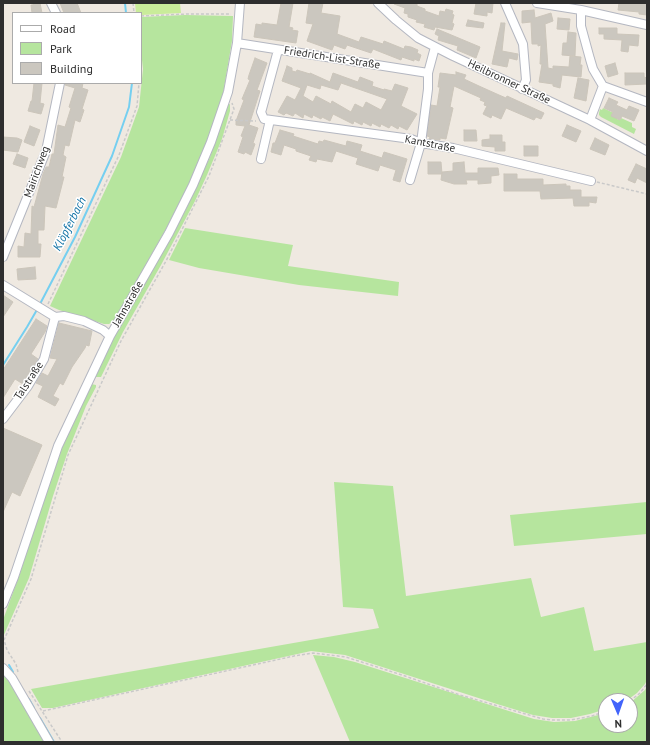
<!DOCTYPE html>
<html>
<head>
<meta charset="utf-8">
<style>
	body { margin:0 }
	#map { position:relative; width:650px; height:745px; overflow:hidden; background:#efe9e1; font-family:"PT Sans",sans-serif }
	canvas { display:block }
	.frame { position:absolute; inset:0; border:4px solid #2e2e2e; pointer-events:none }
	.legend { position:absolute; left:12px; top:12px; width:130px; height:72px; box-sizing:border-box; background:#fff; border:1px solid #ababab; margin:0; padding:5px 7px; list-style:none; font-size:12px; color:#2e2e2e }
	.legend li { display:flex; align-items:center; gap:8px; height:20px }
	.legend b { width:20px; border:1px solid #ababab }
	.north { position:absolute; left:598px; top:693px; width:40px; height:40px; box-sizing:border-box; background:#fff; border:1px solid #ababab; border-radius:50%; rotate:178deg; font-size:11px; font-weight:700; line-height:16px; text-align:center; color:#2e2e2e }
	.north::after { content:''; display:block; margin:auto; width:14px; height:18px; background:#4264fb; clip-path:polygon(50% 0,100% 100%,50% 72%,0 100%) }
</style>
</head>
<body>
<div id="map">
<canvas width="650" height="745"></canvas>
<div class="frame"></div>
<ul class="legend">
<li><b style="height:5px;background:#fff"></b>Road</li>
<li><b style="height:11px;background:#b6e59e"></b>Park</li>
<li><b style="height:11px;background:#cbc7bf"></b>Building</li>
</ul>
<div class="north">N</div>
</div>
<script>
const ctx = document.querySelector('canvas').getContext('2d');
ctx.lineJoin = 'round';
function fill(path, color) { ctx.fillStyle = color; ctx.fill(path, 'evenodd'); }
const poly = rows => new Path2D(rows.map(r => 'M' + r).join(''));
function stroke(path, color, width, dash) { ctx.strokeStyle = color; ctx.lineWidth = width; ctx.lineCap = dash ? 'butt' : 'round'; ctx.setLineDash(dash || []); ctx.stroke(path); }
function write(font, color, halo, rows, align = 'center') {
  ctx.font = font + ' "PT Sans",sans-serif'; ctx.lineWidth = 3; ctx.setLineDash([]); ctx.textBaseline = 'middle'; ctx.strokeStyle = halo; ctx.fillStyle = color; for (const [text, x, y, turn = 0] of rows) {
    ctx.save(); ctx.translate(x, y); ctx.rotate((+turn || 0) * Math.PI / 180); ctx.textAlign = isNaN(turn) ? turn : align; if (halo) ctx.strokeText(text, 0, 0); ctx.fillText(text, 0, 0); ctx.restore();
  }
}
fill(poly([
	[185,15,233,16,232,41,221,106,190,182,166,229,114,321,109,324,104,324,59,310,50,306,121,157,139,107,143,69,141,51,141,17],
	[230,104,230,111,222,139,207,175,195,201,161,265,123,332,101,377,96,377,94,374,113,339,186,209,210,157,227,105],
	[603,108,616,114,617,119,620,120,621,118,632,123,632,127,636,129,634,134,601,117,599,115,599,113,600,109,602,110],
	[185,228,293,245,288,266,399,282,398,296,299,285,199,268,169,260],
	[91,384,96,385,96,387,86,406,67,454,53,496,29,578,3,637,3,620,20,573,39,512,59,454],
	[334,482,393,486,406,596,531,578,541,617,584,607,594,651,647,642,647,680,645,684,637,693,626,701,606,701,606,709,590,714,571,718,552,718,533,715,497,704,345,655,311,651,53,708,42,708,31,689,379,628,373,609,343,607],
	[647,502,647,534,514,546,510,515],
	[313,655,334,657,355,662,534,719,554,722,575,721,606,713,606,725,630,725,630,703,645,690,647,686,647,742,350,742],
	[3,671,9,680,46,742,3,742]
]), '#b6e59e');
fill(poly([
	[135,3,180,3,181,13,141,15,141,13,136,13]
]), '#c9ec9a');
stroke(poly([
	[125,3,126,13],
	[40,304,75,237,112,156,129,107,132,83],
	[3,365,27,327,38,308],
	[9,665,13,672],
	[29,699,34,708],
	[40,718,54,742]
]), '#75cff0', 2);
const building = poly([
	[33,3,40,3,42,13,32,13,31,5,33,5,33,3],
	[60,3,77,3,81,13,64,13,60,3],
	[281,3,293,3,289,27,293,28,292,30,298,31,296,43,254,37,256,24,262,25,262,23,277,25,281,3],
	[309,3,323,3,321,13,340,16,337,34,359,42,361,37,383,44,384,41,404,49,405,46,411,47,418,50,417,53,421,55,419,61,414,59,414,61,402,57,401,60,373,49,371,53,347,45,345,49,334,45,332,50,307,41,313,24,306,23,309,3],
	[395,3,413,3,417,4,417,6,425,9,425,11,439,16,440,11,445,12,446,9,453,11,452,14,454,15,452,23,454,24,452,30,435,27,434,30,424,27,425,24,416,22,417,20,408,17,408,14,404,13,405,8,394,4,395,3],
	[476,3,493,3,492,13,487,12,487,16,474,14,476,3],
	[619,3,647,3,647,15,639,14,639,12,618,10,619,3],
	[534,10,535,18,551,13,553,21,545,24,548,68,553,69,553,66,569,67,570,56,581,57,580,65,582,65,581,77,562,75,560,88,553,86,553,84,539,82,542,64,540,64,541,45,538,46,538,44,532,44,531,22,522,23,522,11,534,10],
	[558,18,570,19,569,30,557,29,558,18],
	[468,20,484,23,483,28,466,26,468,20],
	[501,23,505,23,502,51,518,54,517,60,509,58,507,67,492,64,501,23],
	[599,28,617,28,617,34,639,35,638,46,629,45,628,52,621,51,622,40,604,39,604,34,599,34,599,28],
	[437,29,480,47,476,58,457,50,458,46,438,40,439,36,435,34,437,29],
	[568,32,576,33,575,56,562,55,563,43,567,43,568,32],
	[255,58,267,63,257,90,260,91,249,125,258,128,253,143,255,144,251,155,245,152,244,154,238,152,243,137,241,136,245,126,236,125,236,121,244,100,242,99,250,80,248,79,249,75,255,58],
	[615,63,618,74,608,77,605,66,615,63],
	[287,66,292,68,292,71,296,72,297,70,310,74,310,73,330,82,333,73,358,82,360,77,373,82,372,86,384,90,384,89,392,91,395,84,408,88,401,106,417,114,407,130,399,126,398,129,391,125,389,128,381,124,380,127,372,123,371,126,363,122,362,125,354,121,353,124,333,114,330,121,322,117,321,119,313,115,312,118,304,114,303,118,295,113,293,116,286,113,284,115,278,112,287,96,295,100,301,88,282,81,287,66],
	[341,83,387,99,381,110,366,102,363,108,355,104,351,112,332,101,331,104,316,96,313,102,303,96,307,85,320,89,321,85,338,90,341,83],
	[456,72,466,75,464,79,479,86,499,95,506,98,507,96,544,113,541,119,536,117,534,120,506,108,501,119,492,115,491,118,483,114,487,106,484,105,485,102,480,100,481,98,454,86,450,107,453,108,446,139,440,138,440,140,429,139,430,137,427,136,431,105,437,106,440,87,438,87,440,73,456,75,456,72],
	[625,73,644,73,644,77,647,78,647,84,625,85,625,73],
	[578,78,589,80,586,101,574,98,578,78],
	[34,83,42,83,40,103,44,104,41,114,28,111,31,101,32,101,34,83],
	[65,83,83,83,82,88,88,90,82,109,84,110,80,122,75,120,69,146,65,145,63,155,66,157,62,177,64,177,56,208,45,206,44,230,38,230,38,244,41,244,40,257,18,257,18,246,24,247,25,233,31,234,32,206,34,207,43,174,46,167,49,167,52,154,54,154,58,125,65,127,71,108,69,107,75,88,65,85,65,83],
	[609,98,618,102,616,105,627,110,629,106,639,110,634,121,622,116,620,120,611,116,613,112,604,108,609,98],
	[567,125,581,131,576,142,562,136,567,125],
	[30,126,40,130,34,146,24,142,30,126],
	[280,130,294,134,293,136,318,144,319,141,323,142,324,140,346,146,347,141,362,145,360,151,382,158,384,152,407,159,400,182,393,180,396,170,380,165,378,171,356,164,358,158,336,151,332,162,317,159,316,162,309,160,311,156,296,151,296,149,284,145,281,155,271,152,273,143,275,143,280,130],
	[464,130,476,130,477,141,464,141,464,130],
	[490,135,502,135,502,142,505,142,505,151,495,151,495,147,482,146,482,140,490,139,490,135],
	[3,137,17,138,22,140,18,152,3,150,3,137],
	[595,138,609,145,605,155,590,149,595,138],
	[524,146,538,146,538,156,524,156,524,146],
	[17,154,28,158,25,168,13,164,17,154],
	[428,162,441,162,442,174,428,174,428,162],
	[464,162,465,173,478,173,478,168,498,168,499,175,491,176,491,183,478,184,478,180,466,180,467,184,454,184,441,180,442,172,453,171,453,163,464,162],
	[636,164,647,169,647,183,637,178,635,183,628,180,636,164],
	[504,174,517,174,517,179,543,179,543,185,566,184,566,186,570,186,570,190,581,190,581,197,597,197,596,203,589,202,589,206,574,206,573,198,541,199,540,191,504,191,504,174],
	[35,267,36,279,18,280,17,269,35,267],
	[3,295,13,302,3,317,3,295],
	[36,319,47,326,45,332,31,354,38,359,23,384,15,379,3,398,3,370,36,319],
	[59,323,92,331,89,346,86,345,85,348,72,367,63,385,60,383,53,396,59,399,55,406,38,397,43,386,36,383,42,373,48,376,57,359,50,358,59,323],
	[3,428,42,445,20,496,12,492,3,512,3,428]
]);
fill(building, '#cbc7bf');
stroke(building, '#cbc5ba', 1);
const minor = poly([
	[51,3,56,13],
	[378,3,396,20,418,38,453,56,590,120,647,151],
	[505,3,523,44,526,80,522,89],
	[537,3,581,10,647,25],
	[581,10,581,26,590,59,593,69,603,86,647,102],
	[237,43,428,73],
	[278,50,262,109,261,112,264,119,411,139,421,143,453,148,591,181],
	[590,120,603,86],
	[261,159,270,120],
	[410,180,421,143,428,89,428,73,435,47],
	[3,257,46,151,60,83],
	[3,285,55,317,64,316,84,321,103,330,110,336],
	[3,419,28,386,44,359,55,317],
	[3,604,14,577,58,446,110,336,169,233,193,185,211,142,228,92,237,43,240,3],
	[3,668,12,678,49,742]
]);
stroke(minor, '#b4b7c1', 10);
stroke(poly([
	[133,3,134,13],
	[141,16,187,14,231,14],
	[230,120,256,121],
	[597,182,647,194],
	[48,304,119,155,137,106,139,83],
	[18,672,16,664,7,650,4,640,31,579,68,455,121,341,166,261,209,176,234,109,232,103],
	[29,691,62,742],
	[630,701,640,693,647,684],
	[43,711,294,656,313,653,346,657,402,675,460,695,543,719,552,720,571,720,592,716,606,711]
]), '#c9c9c9', 1.5, [3, 2]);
stroke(minor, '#fff', 8);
write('11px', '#2e2e2e', '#fff', [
	["Friedrich-List-Straße",332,58,9],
	["Heilbronner Straße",509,82,25],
	["Kantstraße",430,144,11],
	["Mairichweg",37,172,-70],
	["Jahnstraße",128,304,-60],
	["Talstraße",29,381,-57]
]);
write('italic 12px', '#0d6fa3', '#fff', [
	["Klöpferbach",70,224,-63]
]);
</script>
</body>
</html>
